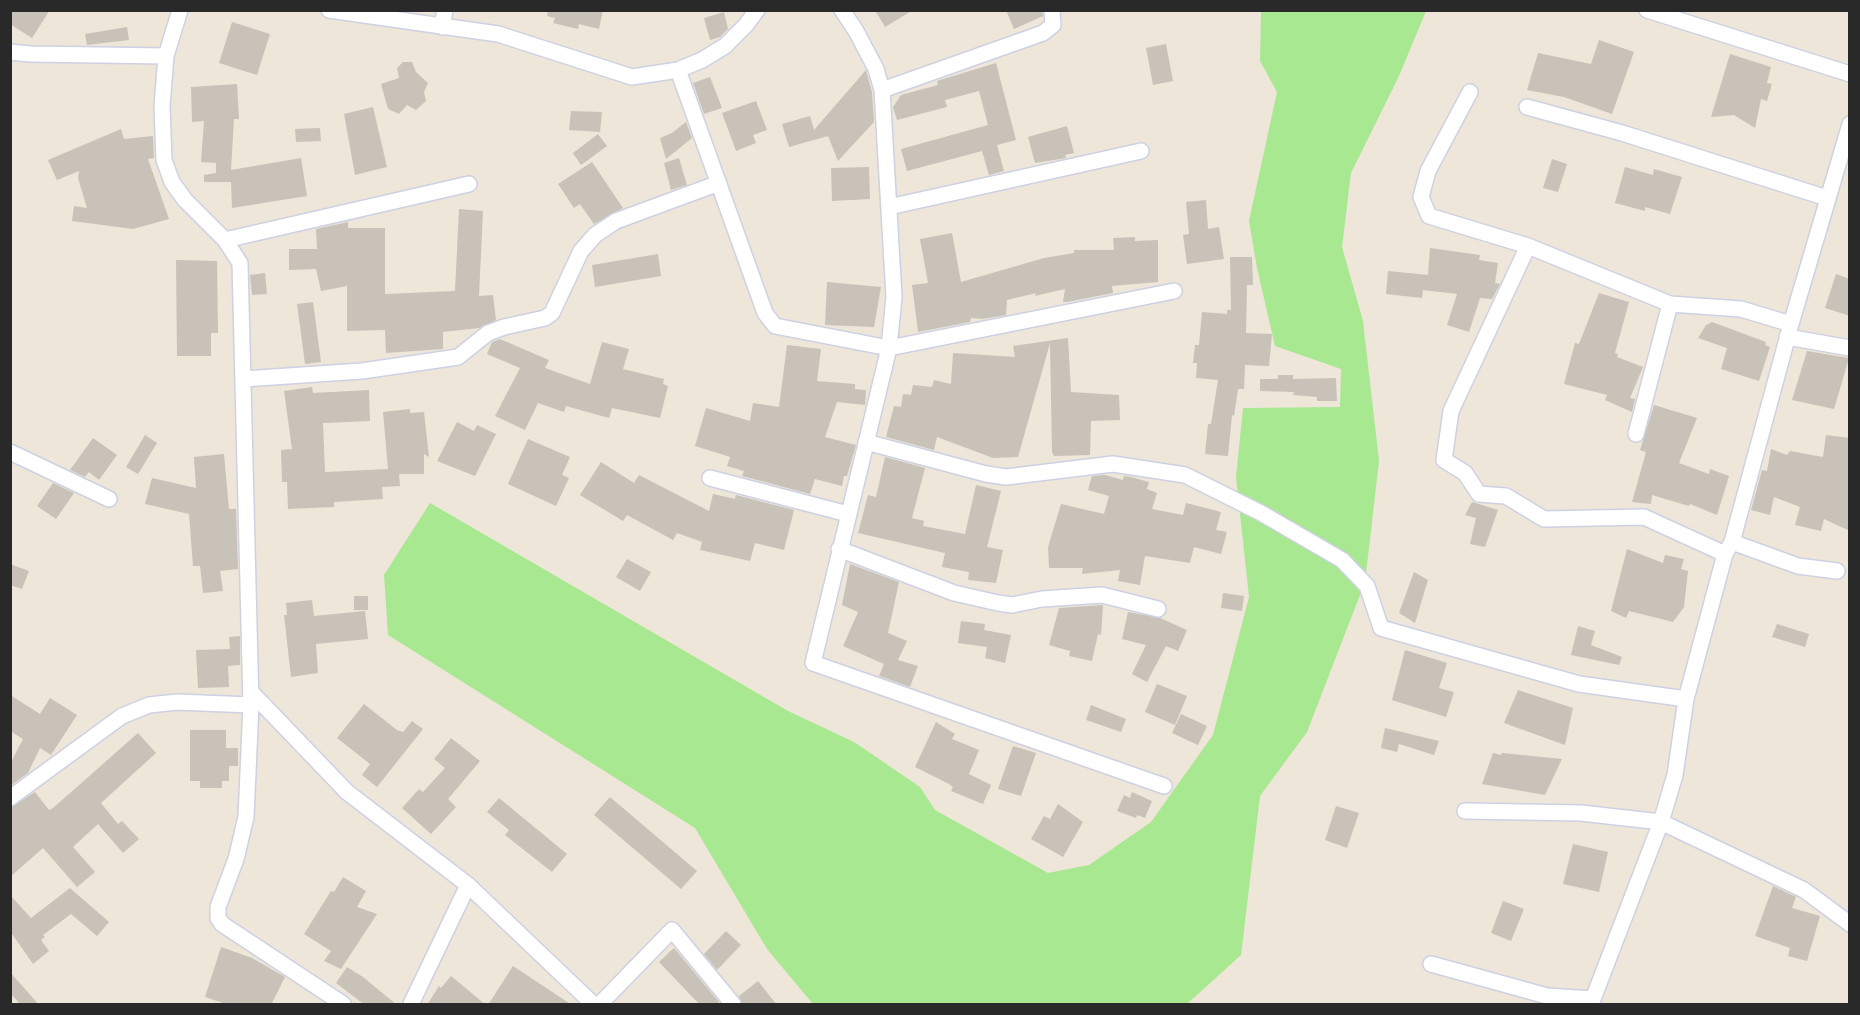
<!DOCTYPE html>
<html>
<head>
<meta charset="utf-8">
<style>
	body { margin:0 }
	#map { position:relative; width:1860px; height:1015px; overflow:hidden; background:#ede6d9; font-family:"Fira Sans",sans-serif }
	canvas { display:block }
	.frame { position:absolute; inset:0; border:12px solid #292929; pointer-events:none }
</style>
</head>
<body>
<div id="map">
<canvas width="1860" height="1015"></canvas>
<div class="frame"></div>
</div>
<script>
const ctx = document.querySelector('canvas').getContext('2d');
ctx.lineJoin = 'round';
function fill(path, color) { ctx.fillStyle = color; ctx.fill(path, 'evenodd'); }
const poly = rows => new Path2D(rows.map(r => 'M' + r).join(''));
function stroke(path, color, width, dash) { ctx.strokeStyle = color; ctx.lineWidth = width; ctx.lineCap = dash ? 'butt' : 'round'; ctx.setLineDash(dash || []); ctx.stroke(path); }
fill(poly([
	[1261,11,1426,11,1399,76,1351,173,1342,247,1363,321,1379,461,1365,582,1307,732,1260,796,1241,955,1187,1004,813,1004,767,949,695,828,388,635,384,575,430,503,788,711,854,742,920,787,935,810,1048,873,1089,865,1151,822,1213,735,1249,597,1236,477,1243,408,1340,407,1341,369,1275,346,1257,268,1249,221,1277,92,1260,61]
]), '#a8e890');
fill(poly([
	[10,10,50,10,32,38,10,24],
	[548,10,603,10,599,29,579,24,578,29,553,23,555,18,547,16],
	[875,10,913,10,885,27],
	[1006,10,1042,10,1043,16,1014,29],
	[724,12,728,29,720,37,710,40,704,18],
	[232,22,270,34,257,75,219,63],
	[127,27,129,40,87,45,85,34],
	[1599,40,1634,52,1612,114,1564,97,1527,90,1538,53,1591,64],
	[1166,44,1173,81,1153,85,1146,48],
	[1730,54,1771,67,1767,83,1772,84,1767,101,1761,99,1755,128,1734,115,1711,117],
	[403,62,412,62,416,72,428,83,424,92,426,101,416,110,407,105,399,114,388,109,381,84,399,78,397,68],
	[996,63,1016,140,997,145,1004,171,989,175,982,151,907,171,901,149,988,125,979,91,945,100,947,107,897,120,893,107,901,95,938,85,937,81],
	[866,70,872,92,874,122,838,161,828,136,789,147,782,124,810,116,814,130],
	[710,77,722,108,704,114,693,83],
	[237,84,239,119,234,119,231,170,301,158,307,196,232,208,231,182,204,182,204,175,216,173,216,163,201,162,204,121,192,122,191,87],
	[756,101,767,130,753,135,756,143,736,151,722,113],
	[373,107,387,167,355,175,344,114],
	[571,111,602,112,600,132,569,130],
	[686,122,692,138,666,159,660,138,672,133],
	[1067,126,1074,153,1065,155,1066,158,1035,163,1028,137],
	[320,128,321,141,296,142,295,129],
	[121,129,124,139,153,136,154,158,148,159,169,219,133,229,72,221,74,206,87,208,78,178,79,171,57,180,48,160],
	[598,134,607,146,581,165,573,153],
	[679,158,687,185,671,190,664,163],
	[1552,159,1567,164,1558,192,1543,188],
	[592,162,623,208,594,224,580,204,574,208,558,184],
	[869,167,870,199,832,201,831,168],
	[1625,167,1653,175,1654,169,1682,177,1670,214,1645,207,1645,211,1615,203],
	[1206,200,1208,229,1219,227,1224,259,1187,264,1183,235,1189,234,1186,202],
	[459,209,483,211,479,296,493,295,496,320,479,328,443,332,443,349,386,353,385,330,347,331,347,286,321,291,316,269,289,270,289,249,317,249,316,229,348,222,348,228,385,228,385,294,455,291],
	[952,233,961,282,1044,258,1074,253,1074,250,1114,250,1113,238,1135,237,1135,241,1158,240,1158,282,1112,286,1113,293,1067,302,1063,302,1065,289,1035,296,1036,293,1007,300,1006,315,982,319,971,318,970,322,918,332,912,285,928,283,920,239],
	[1430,248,1480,255,1479,260,1498,263,1495,283,1500,284,1492,299,1480,298,1469,332,1447,325,1457,294,1423,290,1422,298,1386,294,1388,271,1428,275],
	[658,254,661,276,595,287,592,265],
	[1230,257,1252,257,1253,285,1247,285,1246,333,1272,334,1269,366,1245,365,1244,389,1238,389,1234,416,1232,415,1228,456,1205,454,1208,424,1211,424,1218,380,1196,378,1197,363,1193,363,1195,345,1199,345,1202,312,1227,314,1227,310,1231,310],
	[176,260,217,261,218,333,211,333,211,356,177,356],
	[265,273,267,294,252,295,250,275],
	[1836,274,1850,279,1850,316,1825,308],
	[827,282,881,287,874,327,825,325],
	[1599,293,1629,302,1615,353,1618,354,1617,357,1643,367,1630,398,1635,399,1632,412,1605,400,1607,395,1564,384,1575,343,1579,344],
	[313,302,321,362,305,364,297,304],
	[1712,322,1766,342,1765,345,1770,347,1759,381,1721,369,1727,348,1698,338,1706,325],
	[1068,338,1071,392,1119,395,1120,420,1091,421,1090,455,1054,456,1052,452,1050,343,1018,457,993,458,937,437,934,450,886,437,894,406,901,407,903,394,911,395,913,385,932,387,934,380,951,384,953,353,1015,357,1013,346],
	[500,339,549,360,545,368,590,384,602,342,629,349,623,369,664,379,663,384,668,386,660,418,612,408,609,418,566,406,564,412,538,403,525,430,495,416,520,368,487,354,492,342],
	[787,345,821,349,817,381,855,384,855,389,866,390,865,405,837,402,825,437,856,445,847,476,844,476,842,486,815,479,810,494,742,476,744,471,727,466,730,457,695,446,706,408,750,421,753,403,779,407],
	[1807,351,1849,358,1834,409,1792,400],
	[1278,375,1293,375,1293,379,1336,378,1337,401,1317,401,1317,397,1293,395,1294,392,1260,391,1260,379,1278,379],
	[312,387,313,393,369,390,370,421,323,423,325,472,388,469,383,412,410,409,410,413,424,412,429,457,424,454,424,474,399,474,400,486,382,487,383,499,334,502,334,507,288,509,287,482,282,482,281,450,292,449,284,391],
	[1654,405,1697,418,1679,463,1709,474,1710,469,1729,476,1717,515,1690,504,1689,506,1652,495,1651,504,1632,502,1646,452,1640,450],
	[457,422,474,431,477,425,496,434,475,476,437,461],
	[145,435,157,443,138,474,126,467],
	[1826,435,1850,438,1850,531,1824,519,1821,531,1795,525,1800,507,1774,497,1770,515,1751,510,1762,470,1767,471,1771,449,1787,455,1790,451,1823,457],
	[93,438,117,455,99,480,89,472,85,477,70,470],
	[528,439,570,457,562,475,569,478,556,506,508,484],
	[224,454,229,509,236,509,238,569,220,571,223,591,203,593,200,566,193,566,189,514,145,504,152,478,196,488,194,457],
	[885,457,925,468,912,518,924,521,923,526,965,534,976,485,1001,491,987,547,1003,550,996,583,968,580,969,572,942,567,945,553,858,533,868,495,876,497],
	[601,462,634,483,639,475,709,511,713,494,735,499,736,495,794,510,784,550,755,543,750,561,700,550,702,542,677,533,673,540,627,515,623,521,580,495],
	[1105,475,1123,480,1124,476,1131,477,1149,482,1147,489,1157,493,1152,509,1183,515,1186,503,1221,512,1216,530,1227,532,1221,554,1194,547,1190,563,1145,556,1140,585,1118,581,1120,570,1082,574,1083,568,1049,568,1048,547,1061,504,1104,514,1109,496,1088,490,1092,476],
	[53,483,74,493,56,519,37,506],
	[1472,502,1498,510,1485,547,1470,544,1476,518,1465,515],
	[1627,549,1663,563,1665,555,1684,559,1681,569,1688,571,1684,607,1673,622,1629,611,1626,618,1611,611],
	[627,559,651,572,640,591,616,577],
	[10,564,29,571,22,589,10,585],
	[850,564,899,582,888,633,907,641,898,660,918,666,910,687,879,676,884,664,843,646,858,612,842,605],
	[1414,572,1428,580,1415,623,1399,613],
	[1223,593,1244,596,1242,611,1221,608],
	[354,596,368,596,368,610,354,610],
	[312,600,314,616,365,611,368,639,316,644,318,673,291,677,284,615,287,615,286,603],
	[1103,605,1101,635,1098,634,1092,661,1069,656,1070,651,1049,645,1059,608],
	[1128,612,1160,618,1187,630,1178,651,1166,646,1147,682,1132,674,1146,645,1122,639],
	[961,621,985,624,984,630,1011,635,1005,663,985,658,987,647,958,643],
	[1777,624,1809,634,1805,647,1772,637],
	[1578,626,1595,631,1591,645,1622,657,1619,665,1571,655],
	[240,636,240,665,228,666,229,687,198,688,196,650,230,649,229,637],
	[1405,650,1447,663,1439,688,1454,692,1446,717,1392,700],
	[1157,684,1187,696,1175,725,1145,712],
	[1518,690,1573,708,1565,745,1504,723],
	[10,695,40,714,50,698,77,715,51,755,40,748,28,773,10,786,10,764,23,739,10,731],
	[364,704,397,730,403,732,412,721,423,729,377,787,362,775,370,764,337,738],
	[1091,705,1126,719,1121,732,1086,720],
	[1181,714,1207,726,1198,745,1172,733],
	[936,722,955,734,952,739,979,750,969,774,991,785,983,804,951,791,953,787,949,784,915,767],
	[1385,728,1439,741,1434,755,1399,744,1397,752,1381,748],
	[190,730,226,730,226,748,238,748,238,766,229,766,229,781,222,781,222,788,200,788,200,781,190,781],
	[138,733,156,753,101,803,118,824,122,821,139,839,123,853,98,824,73,847,95,872,77,887,43,848,10,877,10,808,35,792,49,810,53,808],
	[451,738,480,761,448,799,456,807,431,834,402,808,419,789,423,792,445,768,434,759],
	[1013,746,1036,753,1021,796,998,789],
	[1493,753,1501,755,1502,753,1562,759,1545,795,1482,784],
	[1132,792,1152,801,1145,818,1137,815,1136,818,1117,811,1124,795,1130,798],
	[610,797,697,871,681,889,594,815],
	[499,798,567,854,552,872,505,835,509,830,487,812],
	[1058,804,1083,822,1063,857,1031,839,1044,816,1050,819],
	[1336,806,1359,813,1347,848,1325,840],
	[1573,844,1608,852,1599,892,1563,884],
	[343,877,366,891,357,907,377,914,341,969,324,961,331,951,304,934,331,891,334,892],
	[1773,886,1796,897,1792,908,1820,916,1807,961,1788,956,1790,948,1755,936],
	[70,888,109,922,97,936,71,914,43,935,45,937,41,940,49,951,33,964,10,931,10,895,31,918],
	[1503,901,1524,909,1511,941,1491,933],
	[726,931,741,945,717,970,704,954],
	[221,947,252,958,285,977,271,1005,229,1005,205,997],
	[674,948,719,1002,717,1005,700,1005,659,962],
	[513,966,572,1005,488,1005],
	[347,967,363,977,397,1005,365,1005,353,996,336,983],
	[10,972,39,1005,21,1005,10,993],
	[451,976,486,1005,427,1005,439,986,441,988],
	[758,981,777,1005,742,1005,739,996]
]), '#c8c2b9');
const street = poly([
	[180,10,166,56,162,106,164,160,172,182,185,200,225,240,240,263,251,705,246,817,236,859,218,907,218,918,222,924,343,1004],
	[329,10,498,34,632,77,678,70,702,60,725,46,746,25,757,10],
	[842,10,856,31,876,69,882,90,894,297,889,348,813,663,1164,786],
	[1647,10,1850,74],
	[442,27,445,10],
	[10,52,30,54,166,56],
	[678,70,765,313,775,326,889,348,1174,291],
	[882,90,1043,33,1053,25,1052,10],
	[1470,92,1428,171,1421,197,1429,216,1528,246,1670,304,1741,309,1791,324],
	[1527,107,1622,133,1827,198],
	[889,207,1141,151],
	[225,240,469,184],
	[1528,246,1451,411,1444,460,1465,473,1479,494,1506,496,1544,519,1644,517,1725,554],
	[1787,337,1850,348],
	[243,379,362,371,458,357,488,333,504,327,545,318,552,313,581,251,595,235,616,221,719,183],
	[1636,434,1670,304],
	[866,442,986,474,1006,477,1113,464,1185,475,1261,513,1342,560,1367,586,1381,628,1579,684,1686,699,1725,554,1732,542,1791,324,1850,124],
	[10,452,109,499],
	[710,478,848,514],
	[1732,542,1798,566,1837,571],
	[839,549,954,593,998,603,1012,605,1042,599,1102,595,1158,609],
	[251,692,347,792,468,885,593,1004],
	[10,798,122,716,149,705,177,702,251,705],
	[1465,811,1581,813,1661,822,1804,890,1850,924],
	[1431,964,1547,996,1593,999,1661,822,1675,775,1686,699],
	[411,1004,468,885],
	[600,1004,672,930,733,1004]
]);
stroke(street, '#ced1e3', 18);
stroke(street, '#fff', 15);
</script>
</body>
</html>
